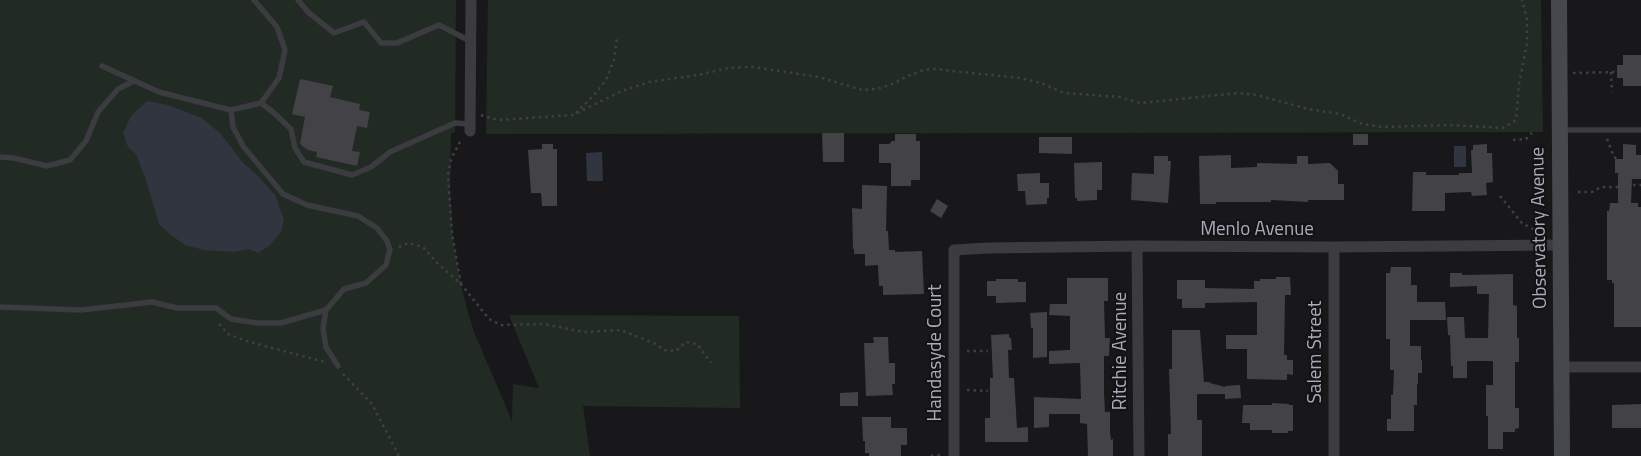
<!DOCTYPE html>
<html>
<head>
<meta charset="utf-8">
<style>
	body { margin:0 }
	canvas { display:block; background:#18181a }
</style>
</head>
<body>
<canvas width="1641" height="456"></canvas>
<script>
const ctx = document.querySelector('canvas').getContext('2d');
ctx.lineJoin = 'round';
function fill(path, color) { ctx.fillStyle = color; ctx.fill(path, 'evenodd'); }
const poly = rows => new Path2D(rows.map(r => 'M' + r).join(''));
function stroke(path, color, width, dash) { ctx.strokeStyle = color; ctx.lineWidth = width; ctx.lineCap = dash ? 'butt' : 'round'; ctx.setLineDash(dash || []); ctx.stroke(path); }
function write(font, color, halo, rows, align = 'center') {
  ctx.font = font + ' "Titillium Web",sans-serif'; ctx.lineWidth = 4.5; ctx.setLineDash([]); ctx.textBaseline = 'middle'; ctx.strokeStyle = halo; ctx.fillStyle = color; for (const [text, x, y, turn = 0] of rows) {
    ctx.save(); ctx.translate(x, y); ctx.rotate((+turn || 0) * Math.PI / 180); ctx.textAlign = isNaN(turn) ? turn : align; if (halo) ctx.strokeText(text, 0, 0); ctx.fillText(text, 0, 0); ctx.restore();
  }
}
fill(poly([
	[0,0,456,0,455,132,451,133,450,190,453,238,461,285,467,309,474,332,512,421,513,384,539,388,509,315,739,316,740,408,583,406,590,456,0,456],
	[488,0,1541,0,1543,132,486,134]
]), '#222a24');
fill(poly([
	[147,101,168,105,202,118,220,133,244,164,257,175,275,195,284,220,281,232,269,246,258,253,249,249,233,252,204,250,185,245,171,235,159,224,147,183,136,154,128,147,123,133,131,116],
	[1454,146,1466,146,1466,167,1454,167],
	[602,152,603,181,587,181,586,153]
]), '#30353f');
fill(poly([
	[1623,55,1641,55,1641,86,1623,86,1623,78,1617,78,1617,65,1623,65],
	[300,79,333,86,330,97,360,104,359,110,370,112,367,128,357,126,352,151,360,152,357,166,316,157,317,152,308,150,300,144,305,117,292,114],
	[822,133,844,133,844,162,823,162],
	[895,134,916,134,916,141,920,141,920,180,911,180,911,186,891,186,891,163,879,163,879,144,888,144,891,143,891,141,895,141],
	[1353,134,1368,134,1368,145,1353,145],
	[1039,137,1072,137,1072,154,1039,153],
	[542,144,553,144,553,149,557,149,557,206,542,206,541,193,531,193,528,150,542,149],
	[1487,144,1487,153,1492,153,1493,182,1486,183,1487,195,1472,196,1471,192,1445,193,1445,211,1412,211,1413,172,1426,172,1426,175,1459,175,1459,173,1472,173,1471,150,1473,150,1473,145],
	[1623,144,1636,145,1636,155,1641,155,1641,179,1632,179,1631,203,1638,203,1638,207,1641,207,1641,327,1614,327,1614,283,1612,283,1612,280,1607,280,1607,211,1609,211,1610,203,1618,203,1618,173,1615,173,1615,159,1623,159],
	[1231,155,1231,168,1257,167,1257,163,1297,164,1297,156,1308,156,1308,164,1330,163,1338,171,1338,184,1344,184,1344,200,1308,200,1308,202,1271,200,1271,202,1216,202,1216,204,1200,204,1199,156],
	[1154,156,1168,156,1168,161,1171,161,1168,203,1131,200,1132,173,1154,174],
	[1102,162,1102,190,1097,190,1097,200,1077,201,1077,198,1075,198,1074,163],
	[1040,173,1040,183,1049,183,1049,198,1047,198,1047,204,1026,205,1025,191,1018,191,1017,174],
	[862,185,887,186,886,231,888,231,889,250,895,250,895,252,922,251,924,294,883,295,883,286,879,286,878,265,865,266,865,254,854,254,854,249,853,249,852,208,862,209],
	[937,199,948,206,941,218,930,211],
	[1391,267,1411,267,1411,285,1417,285,1417,302,1445,302,1446,320,1410,320,1410,346,1421,346,1421,360,1422,360,1422,373,1418,373,1418,384,1417,384,1417,405,1414,405,1414,431,1387,431,1387,419,1391,419,1391,395,1393,395,1394,370,1390,370,1390,339,1386,339,1386,273,1390,273],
	[1450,273,1462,273,1462,275,1513,274,1513,305,1517,306,1517,338,1519,338,1519,362,1515,362,1515,408,1519,408,1519,428,1515,429,1515,432,1503,432,1503,449,1488,449,1488,416,1486,416,1486,385,1493,385,1493,361,1467,361,1467,378,1453,378,1453,366,1451,366,1450,335,1448,335,1447,317,1464,317,1465,338,1488,338,1489,294,1477,294,1477,286,1450,287],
	[1276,277,1290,277,1291,295,1285,295,1284,355,1287,355,1287,360,1293,360,1293,375,1287,374,1287,380,1247,379,1247,349,1226,349,1226,335,1257,335,1257,302,1205,303,1205,308,1182,308,1182,299,1177,299,1177,280,1205,280,1205,288,1254,289,1254,281,1260,281,1260,279,1276,279],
	[1067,278,1108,278,1108,301,1104,301,1105,338,1110,338,1109,356,1104,356,1104,392,1105,412,1110,412,1110,432,1111,440,1113,439,1113,456,1088,456,1087,424,1080,423,1080,414,1049,414,1049,427,1034,428,1034,397,1081,399,1080,363,1049,364,1049,351,1070,350,1070,316,1049,315,1050,304,1067,304],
	[996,279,1018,279,1018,282,1026,282,1026,302,996,303,996,296,987,296,987,281,996,281],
	[1047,312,1047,357,1033,358,1033,328,1031,328,1030,313],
	[1172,330,1200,330,1204,382,1209,382,1210,383,1225,387,1225,386,1240,385,1241,398,1225,399,1225,394,1197,394,1197,420,1202,420,1202,456,1168,456,1168,434,1171,434,1169,369,1172,369],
	[1009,334,1009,337,1011,338,1012,350,1008,350,1009,378,1014,378,1017,428,1028,427,1028,442,985,442,985,418,990,418,990,378,993,378,991,335],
	[873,337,888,337,889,363,895,363,895,384,892,384,893,395,866,396,864,343,874,343],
	[858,392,858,406,840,406,840,393],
	[1272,403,1289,404,1289,405,1293,405,1293,431,1288,431,1288,433,1272,433,1272,430,1250,430,1250,423,1242,423,1243,405,1272,405],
	[1641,404,1641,428,1612,428,1612,405],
	[862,417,891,417,891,428,907,428,907,445,901,445,901,456,869,456,869,453,865,453,865,441,863,441]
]), '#424247');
stroke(poly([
	[1611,72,1612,92],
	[1573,73,1617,72],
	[576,113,594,95,606,80,614,60,617,38],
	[481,115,498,120,573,115,622,91,649,82,698,75,728,68,753,67,819,77,862,90,877,89,890,85,910,75,924,70,934,69,1020,78,1041,83,1064,93,1120,97,1140,103,1239,93,1257,95,1308,109,1340,114,1362,124,1382,127,1450,125,1503,128,1516,120,1519,84,1527,43,1527,19,1522,0],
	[1607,139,1614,157,1617,159],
	[1513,140,1526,139,1532,133],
	[1633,185,1641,185],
	[1578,192,1592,192,1601,187,1618,187],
	[1500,196,1522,223,1538,232],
	[399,247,408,243,423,247,435,261,461,284,489,319,501,325,543,324,585,332,621,330,656,344,664,350,676,351,686,342,697,344,711,363],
	[461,284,452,234,448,175,451,159,461,140],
	[219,324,228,334,246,341,325,362],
	[967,351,988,351],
	[343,374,372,404,399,456],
	[967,390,988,391],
	[931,456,941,455]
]), '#3f3f45', 2.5, [2.5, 4]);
stroke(poly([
	[254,0,277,27,285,50,279,78,261,103],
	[298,0,308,12,334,33,364,22,381,43,397,43,439,25,470,41],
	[102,66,159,92,231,110],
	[1561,130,1641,130],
	[0,157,14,158,47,166,70,160,86,141,98,112,118,89,134,81],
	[0,307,81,310,152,302,177,308,216,308,231,319,257,323,281,323,326,310],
	[338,366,326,347,323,328,326,310,344,289,366,283,386,265,390,250,387,241,377,228,358,216,307,205,283,194,243,146,233,127,231,110,261,103,274,113,291,129,295,148,304,162,352,175,371,167,390,152,455,123,470,124]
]), '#3b3b40', 5.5);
stroke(poly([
	[470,131,471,0],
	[1137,246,1139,456],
	[1334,247,1334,456],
	[1562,367,1641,367],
	[954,456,954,250,988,248,1137,246,1334,247,1560,245]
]), '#3b3b40', 11);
stroke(poly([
	[1559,0,1562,456]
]), '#47474e', 16);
write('19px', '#aaacb9', '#131315', [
	["Observatory Avenue",1540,228,-91],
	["Menlo Avenue",1257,230],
	["Ritchie Avenue",1121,351,-90],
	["Salem Street",1316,352,-90],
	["Handasyde Court",936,353,-90]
]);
</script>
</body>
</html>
